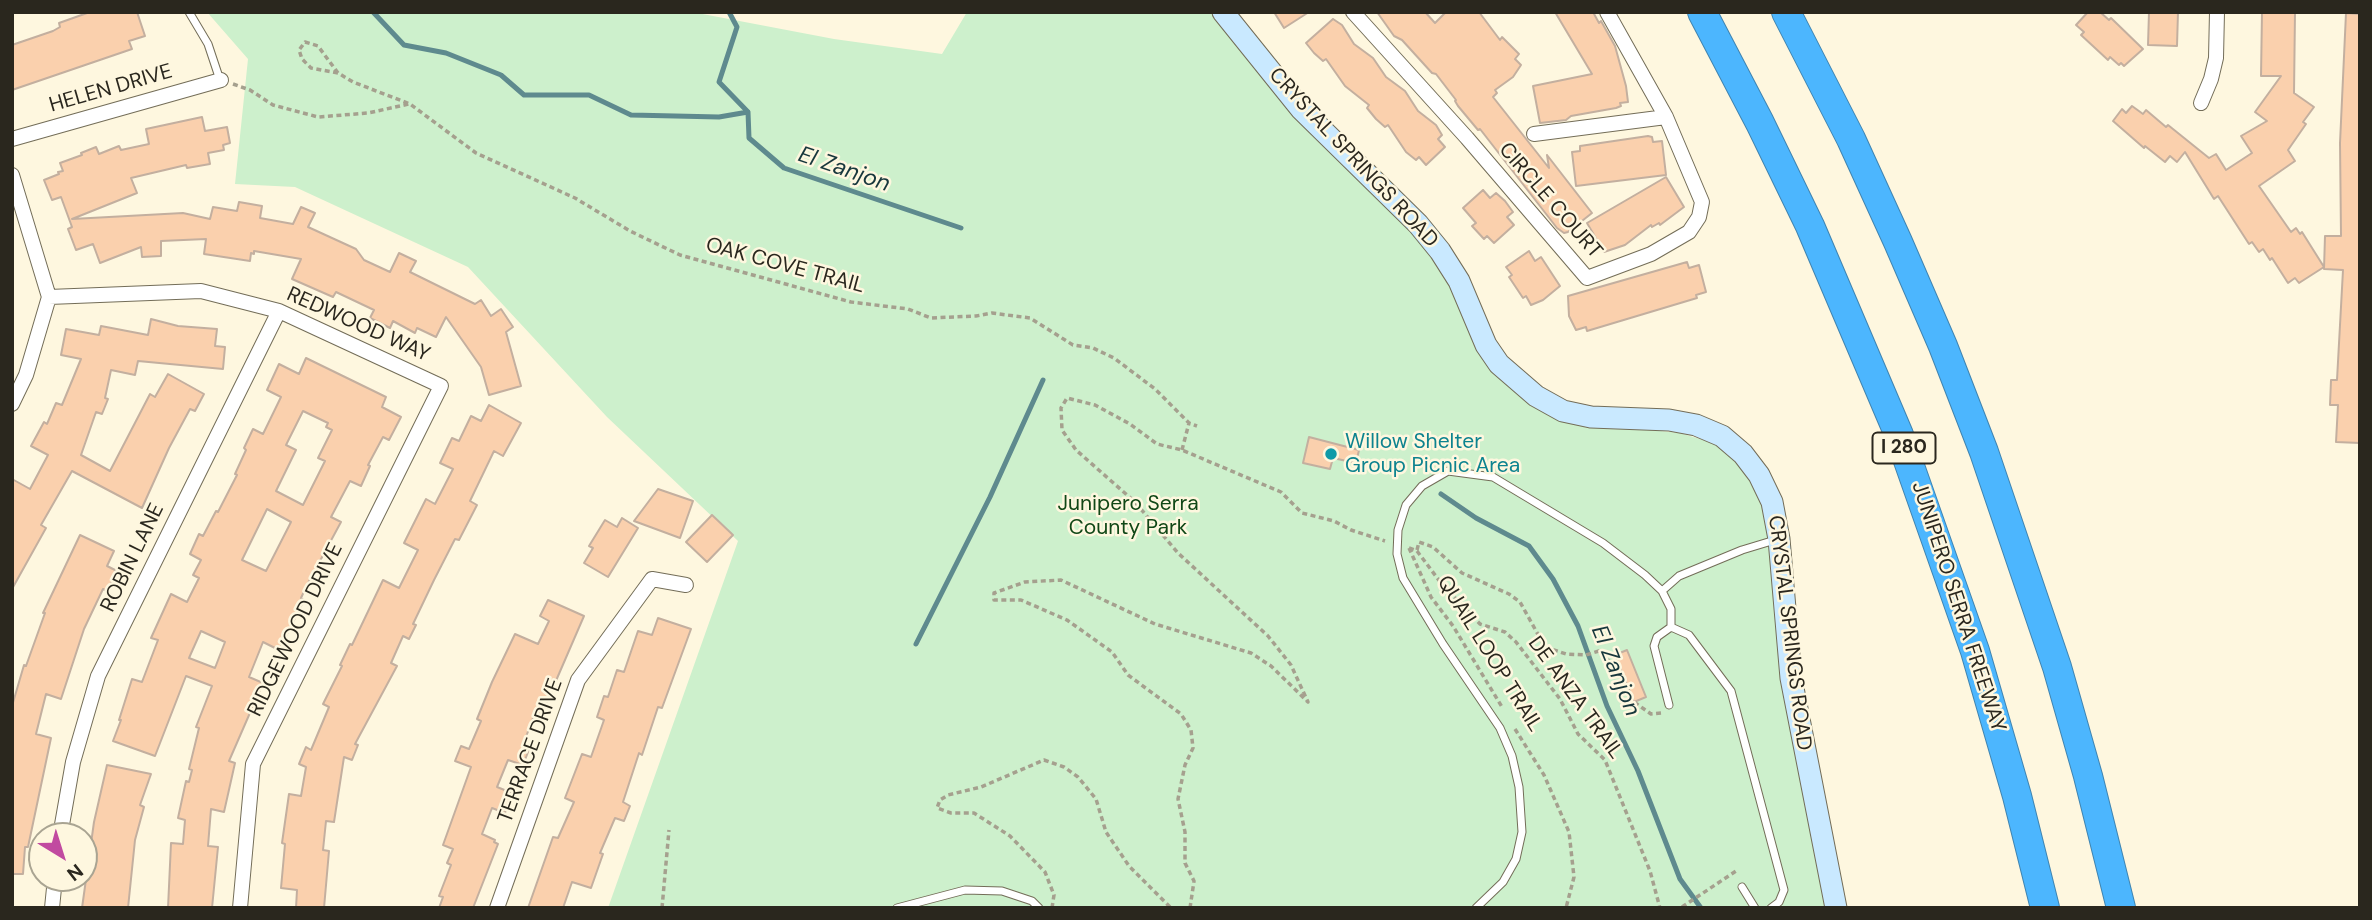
<!DOCTYPE html>
<html>
<head>
<meta charset="utf-8">
<style>
	body { margin:0 }
	#map { position:relative; width:2372px; height:920px; overflow:hidden; background:#fef7df; font-family:"DM Sans",sans-serif }
	canvas { display:block }
	.frame { position:absolute; inset:0; border:14px solid #2a271e; pointer-events:none }
	.north { position:absolute; left:28px; top:822px; width:70px; height:70px; box-sizing:border-box; background:#fef7df; border:2px solid #a9a492; border-radius:50%; rotate:142deg; font-size:19px; font-weight:700; line-height:28px; text-align:center; color:#2a271e }
	.north::after { content:''; display:block; margin:auto; width:24px; height:32px; background:#c14aa0; clip-path:polygon(50% 0,100% 100%,50% 72%,0 100%) }
</style>
</head>
<body>
<div id="map">
<canvas width="2372" height="920"></canvas>
<div class="frame"></div>
<div class="north">N</div>
</div>
<script>
const ctx = document.querySelector('canvas').getContext('2d');
ctx.lineJoin = 'round';
function fill(path, color) { ctx.fillStyle = color; ctx.fill(path, 'evenodd'); }
const poly = rows => new Path2D(rows.map(r => 'M' + r).join(''));
function stroke(path, color, width, dash) { ctx.strokeStyle = color; ctx.lineWidth = width; ctx.lineCap = dash ? 'butt' : 'round'; ctx.setLineDash(dash || []); ctx.stroke(path); }
function write(font, color, halo, rows, align = 'center') {
  ctx.font = font + ' "DM Sans",sans-serif'; ctx.lineWidth = 5; ctx.setLineDash([]); ctx.textBaseline = 'middle'; ctx.strokeStyle = halo; ctx.fillStyle = color; for (const [text, x, y, turn = 0] of rows) {
    ctx.save(); ctx.translate(x, y); ctx.rotate((+turn || 0) * Math.PI / 180); ctx.textAlign = isNaN(turn) ? turn : align; if (halo) ctx.strokeText(text, 0, 0); ctx.fillText(text, 0, 0); ctx.restore();
  }
}
fill(poly([
	[207,12,692,12,834,39,942,54,967,12,1212,12,1302,123,1420,236,1516,388,1621,427,1680,433,1720,445,1744,462,1761,492,1829,908,608,908,738,541,607,417,468,267,295,187,235,184,248,59]
]), '#cdf0cc');
stroke(poly([
	[373,12,404,45,446,53,501,75,524,95,589,95,631,115,719,117,748,112],
	[729,12,737,27,719,82,748,112],
	[748,112,749,138,784,168,961,228],
	[1441,494,1476,518,1529,546,1553,579,1578,626,1607,706,1638,771,1680,879,1701,908],
	[916,644,990,497,1043,380]
]), '#5e8a8e', 5);
const building = poly([
	[90,12,137,12,145,36,129,41,132,49,12,90,12,45,53,31,60,27,59,23,90,12],
	[1274,12,1309,12,1284,28,1274,12],
	[1377,12,1425,12,1435,23,1446,12,1479,12,1500,40,1502,37,1519,54,1515,59,1521,65,1513,77,1495,90,1497,93,1493,97,1549,168,1547,155,1592,213,1568,232,1564,233,1557,228,1480,129,1478,130,1458,106,1455,101,1456,100,1436,74,1432,73,1402,40,1394,36,1377,12],
	[1555,12,1593,12,1599,23,1601,21,1615,46,1626,86,1628,102,1620,103,1621,106,1616,108,1571,116,1566,120,1540,123,1533,86,1592,74,1555,12],
	[2088,12,2100,12,2109,20,2111,18,2143,49,2124,66,2121,63,2119,65,2110,57,2108,60,2081,35,2084,32,2076,25,2088,12],
	[2149,12,2178,12,2177,46,2148,45,2149,12],
	[2262,12,2295,12,2294,93,2314,107,2303,122,2306,124,2288,150,2295,161,2259,186,2291,232,2296,228,2300,234,2302,232,2324,267,2299,283,2295,278,2288,283,2272,258,2270,260,2263,249,2259,252,2252,242,2249,244,2218,196,2214,199,2185,152,2177,162,2170,156,2165,162,2145,146,2144,148,2113,121,2122,109,2126,113,2132,106,2143,114,2146,110,2166,127,2168,125,2209,158,2216,154,2226,170,2252,153,2241,136,2267,121,2255,112,2281,76,2261,76,2262,12],
	[2346,13,2360,14,2360,443,2336,442,2338,405,2330,405,2331,380,2337,380,2343,270,2324,269,2325,236,2341,236,2340,143,2346,13],
	[1333,19,1342,25,1354,44,1373,58,1386,77,1405,91,1418,111,1436,125,1442,135,1438,139,1445,147,1426,165,1419,157,1416,160,1406,152,1388,125,1385,127,1376,119,1367,108,1369,105,1345,86,1326,59,1323,61,1314,53,1306,43,1333,19],
	[202,117,205,131,227,127,230,143,223,145,224,150,208,153,210,164,187,168,186,165,131,178,137,193,72,219,183,213,210,219,213,207,237,211,239,202,262,206,260,218,293,224,301,207,315,213,308,227,356,249,364,260,390,272,399,253,416,261,410,272,475,304,481,300,491,316,501,309,513,327,506,332,521,386,489,395,481,367,446,317,436,337,417,328,415,333,393,321,390,328,370,318,374,310,336,292,333,297,292,279,301,259,254,251,254,254,251,253,250,261,204,254,206,239,161,241,161,256,142,257,141,247,100,263,93,244,76,250,68,229,72,227,61,197,52,200,44,180,59,174,58,172,63,171,60,163,82,155,81,153,96,147,99,154,119,146,121,150,149,144,146,129,202,117],
	[1648,136,1652,137,1653,142,1662,141,1666,175,1576,186,1572,152,1580,151,1580,146,1648,136],
	[1666,177,1684,207,1660,225,1659,223,1652,227,1651,225,1625,245,1604,252,1587,223,1666,177],
	[1483,190,1490,198,1496,193,1505,201,1513,212,1507,217,1514,225,1494,243,1487,236,1484,239,1472,226,1476,223,1463,208,1483,190],
	[1529,251,1535,261,1541,257,1560,286,1543,300,1531,305,1526,296,1523,298,1509,277,1512,275,1506,267,1529,251],
	[1687,262,1689,268,1699,265,1706,292,1696,295,1697,298,1587,331,1586,327,1576,330,1569,316,1568,296,1687,262],
	[151,319,178,326,217,329,215,346,225,347,223,369,138,361,135,375,111,370,105,398,108,399,102,414,96,412,81,455,110,471,150,394,155,397,168,374,204,394,195,411,190,409,169,448,142,508,72,471,41,525,46,528,12,589,12,479,30,489,48,455,31,446,44,422,47,424,56,403,62,405,81,359,61,355,66,329,99,335,101,326,148,335,151,319],
	[306,358,386,397,382,407,401,417,389,440,383,437,368,465,370,466,361,486,350,481,331,517,341,522,307,585,301,598,304,600,279,650,263,642,249,677,263,683,229,761,235,763,224,812,211,809,208,846,218,847,212,908,168,908,171,843,183,844,185,820,178,818,186,781,189,782,192,770,189,769,199,728,196,727,212,686,186,676,155,756,113,741,121,720,119,720,132,679,142,682,158,640,151,638,171,594,187,602,199,578,193,575,201,560,190,554,199,534,203,536,216,511,218,512,237,475,235,474,246,450,244,448,253,429,263,434,281,397,267,390,279,364,299,374,306,358],
	[303,411,328,423,326,427,332,430,318,458,325,461,303,505,276,491,296,450,286,445,303,411],
	[267,509,291,522,266,571,242,560,267,509],
	[201,631,225,642,215,668,189,658,201,631],
	[489,405,521,423,503,456,494,451,470,501,477,505,459,540,455,539,434,580,413,624,416,625,409,639,403,636,391,663,397,666,355,744,358,745,352,760,344,757,334,822,326,821,323,850,329,851,324,908,296,908,297,890,281,888,285,844,282,843,289,794,301,796,306,767,299,764,306,747,311,750,329,707,323,704,342,666,340,665,350,644,352,645,383,580,399,588,418,550,404,543,426,499,435,504,453,469,440,463,452,438,459,441,471,416,481,421,489,405],
	[1309,437,1359,450,1356,463,1333,458,1330,469,1303,463,1309,437],
	[658,489,693,501,680,538,634,521,658,489],
	[712,515,733,535,707,562,686,542,712,515],
	[622,518,638,528,608,577,584,563,593,548,589,546,605,520,617,527,622,518],
	[80,535,114,551,107,566,117,571,107,591,103,589,84,629,61,699,46,694,36,734,51,738,28,847,25,847,23,874,12,874,12,706,24,665,26,666,45,613,43,613,80,535],
	[548,600,584,616,539,720,533,718,523,745,530,747,523,765,508,760,497,787,512,793,505,813,492,808,482,834,495,840,494,842,498,844,473,908,439,908,443,897,439,896,451,865,447,863,453,849,443,845,471,767,455,761,461,746,469,749,481,721,477,719,492,682,515,634,538,644,549,621,540,616,548,600],
	[658,618,691,629,662,708,658,707,642,755,639,753,623,802,630,806,624,821,615,818,600,853,603,854,591,888,572,882,563,908,528,908,553,837,558,838,574,802,565,798,582,754,591,757,604,720,597,717,604,696,608,697,617,670,624,672,638,631,652,635,658,618],
	[1627,650,1646,697,1634,702,1615,655,1627,650],
	[107,765,151,774,140,805,144,807,135,840,128,908,82,908,94,822,107,765]
]);
fill(building, '#fad0ad');
stroke(building, '#c3af9f', 2);
const lane = poly([
	[189,12,208,44,220,80],
	[1662,591,1679,576,1742,550,1775,540],
	[1669,705,1654,646,1657,637,1671,627,1689,635,1731,691,1784,890,1779,902,1771,908],
	[1742,887,1755,908],
	[897,908,965,890,1002,891,1032,901,1039,908],
	[1476,908,1503,882,1516,859,1522,832,1519,787,1512,756,1500,728,1443,644,1403,578,1397,554,1398,530,1406,505,1422,486,1448,471,1493,477,1603,543,1645,575,1662,591,1671,609,1671,627]
]);
const street = poly([
	[1353,12,1467,138,1587,278,1651,254,1689,232,1699,217,1702,202,1666,117,1607,12],
	[2201,103,2211,79,2216,58,2217,12],
	[1534,134,1666,117],
	[12,139,221,80],
	[12,175,49,297,26,375,12,404],
	[49,297,201,291,279,311,441,386,253,764,240,908],
	[60,836,73,762,98,676,279,311],
	[52,908,55,878],
	[497,908,578,680,652,579,686,585]
]);
const secondary = poly([
	[1223,12,1301,109,1418,224,1440,251,1459,281,1486,345,1499,364,1536,396,1563,411,1591,417,1669,420,1696,425,1722,436,1743,454,1759,475,1772,502,1779,539,1791,678,1836,908]
]);
const highway = poly([
	[1702,12,1760,123,1810,226,1899,435,1975,651,2017,796,2045,908],
	[1786,12,1851,139,1898,242,1943,346,1984,452,2057,667,2088,776,2121,908]
]);
stroke(lane, '#736d58', 9);
stroke(street, '#736d58', 16);
stroke(secondary, '#736d58', 23);
stroke(highway, '#4084b0', 30);
stroke(poly([
	[338,73,311,68,302,59,299,50,305,42,318,46,338,73,353,82,410,104,476,153,575,198,630,231,680,255,851,302,908,309,931,318,976,316,992,313,1030,318,1073,345,1093,348,1114,358,1155,389,1189,423,1197,426],
	[233,84,250,90,273,105,318,117,368,113,409,104],
	[1182,450,1189,423],
	[1409,548,1431,597,1453,626,1502,707],
	[1409,548,1417,551,1441,583,1480,624,1505,632,1516,642,1560,699,1578,734,1605,760,1650,871,1660,908],
	[1417,550,1419,542,1433,547,1462,573,1509,594,1520,602,1545,647,1566,654,1586,655,1599,651,1619,671,1634,702,1651,714,1661,713],
	[1515,729,1544,775,1569,832,1574,877,1566,908],
	[1682,907,1736,871],
	[662,908,669,830],
	[1052,908,1054,895,1045,872,1010,836,974,813,951,813,937,808,940,800,948,795,981,787,1044,760,1064,767,1078,777,1096,799,1106,832,1129,866,1171,908],
	[1190,908,1194,881,1185,863,1185,832,1178,799,1185,765,1193,748,1191,730,1181,714,1128,675,1112,652,1067,620,1021,600,994,600,994,593,1025,582,1061,580,1155,624,1251,653,1271,666,1308,702,1291,665,1268,636,1178,553,1135,502,1076,450,1062,430,1061,408,1067,398,1095,405,1130,424,1157,444,1182,450,1281,492,1302,513,1334,521,1351,530,1385,541]
]), '#a5a08e', 3.5, [5, 3.5]);
stroke(lane, '#fff', 7);
stroke(street, '#fff', 14);
stroke(secondary, '#c9e9ff', 21);
stroke(highway, '#4cb6fe', 28);
for (const [x, y, r, color] of [
	[1331,454,7,"#0f9aa8"]
]) { const dot = new Path2D(); dot.arc(x, y, r, 0, 2 * Math.PI); ctx.fillStyle = color; ctx.fill(dot); stroke(dot, '#fef7df', 2.5); }
for (const [x, y, w] of [
	[1904,448,63]
]) { const box = new Path2D(); box.roundRect(x - w / 2, y - 15.5, w, 31, 5); ctx.fillStyle = '#fef7df'; ctx.fill(box); stroke(box, '#2a271e', 2); }
write('bold 19px', '#2a271e', null, [
	["I 280",1904,448]
]);
write('21px', '#2a271e', '#fef7df', [
	["HELEN DRIVE",111,89,-16],
	["CRYSTAL SPRINGS ROAD",1353,158,47],
	["CIRCLE COURT",1550,201,49],
	["OAK COVE TRAIL",785,266,15],
	["REDWOOD WAY",358,325,24],
	["ROBIN LANE",133,558,-64],
	["JUNIPERO SERRA FREEWAY",1958,607,72],
	["RIDGEWOOD DRIVE",296,630,-64],
	["CRYSTAL SPRINGS ROAD",1789,633,83],
	["QUAIL LOOP TRAIL",1489,654,58],
	["DE ANZA TRAIL",1575,698,54],
	["TERRACE DRIVE",531,751,-70]
]);
write('21px', '#0d838f', '#fef7df', [
	["Willow Shelter",1345,442],
	["Group Picnic Area",1345,466]
], 'left');
write('21px', '#104716', '#fef7df', [
	["Junipero Serra",1128,504],
	["County Park",1128,528]
]);
write('italic 23px', '#17373c', '#fef7df', [
	["El Zanjon",844,170,19],
	["El Zanjon",1615,671,68]
]);
</script>
</body>
</html>
